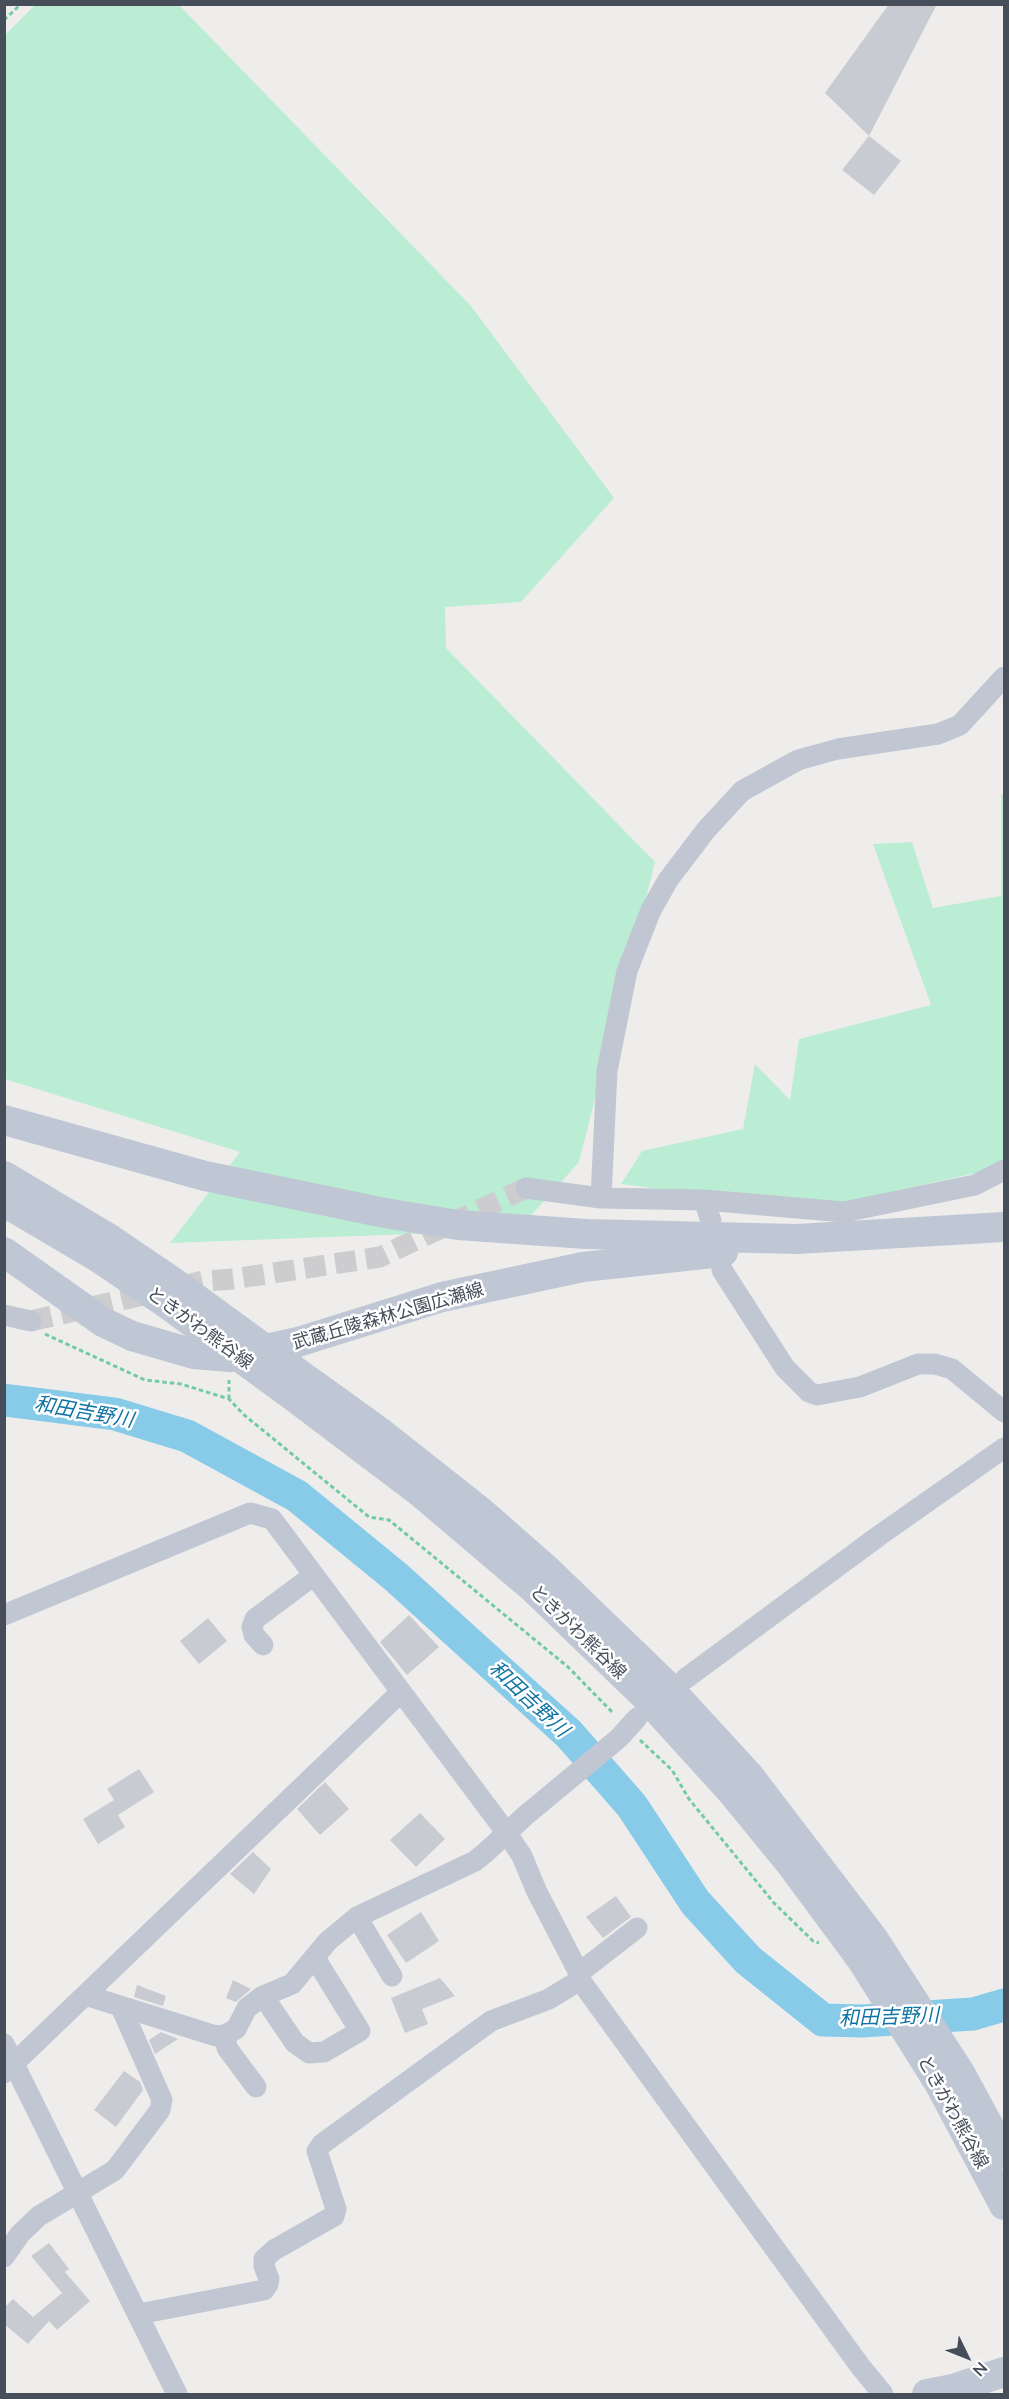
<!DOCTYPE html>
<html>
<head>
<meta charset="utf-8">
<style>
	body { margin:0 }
	#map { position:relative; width:1009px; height:2399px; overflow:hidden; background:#efedec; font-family:Lato,sans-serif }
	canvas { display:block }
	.frame { position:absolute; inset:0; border:6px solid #454e59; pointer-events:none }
	.north { position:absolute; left:937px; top:2327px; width:60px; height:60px; -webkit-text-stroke:4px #fff; paint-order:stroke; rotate:133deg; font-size:16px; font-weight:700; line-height:24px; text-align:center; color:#454e59 }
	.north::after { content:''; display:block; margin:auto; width:21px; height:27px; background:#454e59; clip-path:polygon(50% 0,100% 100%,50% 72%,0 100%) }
</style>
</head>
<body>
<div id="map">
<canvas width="1009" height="2399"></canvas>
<div class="frame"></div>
<div class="north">N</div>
</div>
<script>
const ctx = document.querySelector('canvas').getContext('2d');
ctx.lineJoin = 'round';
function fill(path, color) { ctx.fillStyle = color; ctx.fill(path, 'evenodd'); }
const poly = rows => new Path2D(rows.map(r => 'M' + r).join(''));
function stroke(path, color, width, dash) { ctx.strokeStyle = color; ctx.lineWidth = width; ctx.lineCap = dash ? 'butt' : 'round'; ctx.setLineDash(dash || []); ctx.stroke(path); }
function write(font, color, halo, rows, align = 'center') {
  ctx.font = font + ' Lato,"Noto Sans JP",sans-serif'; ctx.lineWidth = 5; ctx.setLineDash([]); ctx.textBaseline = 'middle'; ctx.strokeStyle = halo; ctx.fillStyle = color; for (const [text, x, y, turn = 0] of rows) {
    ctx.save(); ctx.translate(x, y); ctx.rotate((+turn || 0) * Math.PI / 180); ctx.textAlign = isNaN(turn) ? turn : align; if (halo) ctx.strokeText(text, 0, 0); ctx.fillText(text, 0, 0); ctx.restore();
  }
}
fill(poly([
	[35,5,179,5,471,306,614,498,521,602,445,607,446,648,655,862,579,1162,518,1230,170,1243,240,1152,5,1079,4,36],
	[1001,794,1004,795,1004,1167,813,1209,621,1184,642,1151,743,1129,755,1064,790,1100,799,1039,931,1005,873,844,912,842,933,908,1001,896]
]), '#baedd3');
stroke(poly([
	[4,1400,115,1414,187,1436,297,1496,396,1577,569,1734,632,1806,695,1902,748,1960,823,2020,862,2021,973,2014,1004,2005]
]), '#88cbe9', 33);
fill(poly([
	[889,4,937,4,869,136,825,93],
	[869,136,901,161,874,195,842,170],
	[409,1615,439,1647,407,1675,380,1642],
	[208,1618,227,1641,199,1664,180,1641],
	[139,1769,154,1792,118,1815,125,1827,98,1844,83,1819,114,1800,107,1789],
	[325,1782,349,1809,320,1835,297,1809],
	[420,1813,445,1839,416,1867,390,1840],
	[253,1852,271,1869,254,1894,230,1874],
	[616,1896,631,1917,603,1938,586,1917],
	[421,1912,439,1941,406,1963,387,1935],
	[440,1978,455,1996,422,2009,428,2024,405,2033,391,1998],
	[233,1980,251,1989,236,2002,226,1998],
	[137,1985,166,1996,163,2006,134,1997],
	[161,2032,178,2039,155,2054,149,2040],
	[124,2071,140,2082,143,2090,116,2127,94,2110],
	[49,2243,69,2269,65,2272,90,2301,57,2330,49,2321,28,2344,4,2324,4,2308,13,2299,33,2317,62,2293,31,2256]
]), '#c9cbd2');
stroke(poly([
	[31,1321,204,1281,233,1279,380,1257,526,1188]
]), '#cdcdcf', 21, [21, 10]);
stroke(poly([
	[4,20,21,4],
	[45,1334,145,1380,181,1384,229,1399,243,1414,369,1517,389,1520,568,1667,614,1714],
	[229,1399,229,1380],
	[640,1740,672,1770,689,1799,774,1903,813,1941,819,1943]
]), '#73caa9', 3, [4.5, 3]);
stroke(poly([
	[526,1188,601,1198,704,1200,844,1212,975,1185,1004,1170],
	[601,1198,607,1071,627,971,651,910,668,880,706,830,742,791,798,760,838,749,938,734,960,725,1004,677],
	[704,1200,711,1221],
	[722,1270,785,1368,809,1392,817,1395,860,1387,918,1364,935,1364,952,1369,1004,1412],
	[4,1315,31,1321],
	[4,1615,250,1513,272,1519,506,1832,522,1856,536,1890,579,1973,580,1980,860,2366,883,2394],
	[263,1645,254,1635,252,1627,255,1619,314,1575],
	[685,1679,880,1535,1004,1448],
	[357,1917,392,1976],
	[579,1973,637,1928],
	[85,1995,216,2036,225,2035,236,2029,247,2008,263,1996,292,1984,328,1941,357,1917,475,1861,485,1853,526,1815,619,1738,637,1718],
	[263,1996,295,2043,309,2053,324,2052,360,2031,315,1958],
	[225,2035,227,2048,256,2087],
	[4,2044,177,2394],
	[4,2073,401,1692],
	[4,2257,20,2234,39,2216,115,2170,160,2110,162,2100,121,2007],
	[139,2314,264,2290,268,2284,269,2279,264,2266,264,2259,274,2250,334,2216,336,2209,317,2151,322,2144,491,2021,549,1999,580,1980]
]), '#c0c7d2', 21);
stroke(poly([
	[4,1120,205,1176,385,1213,458,1225,586,1234,797,1239,1004,1227],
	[4,1176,108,1238],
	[4,1202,96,1256],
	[4,1252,103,1322,132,1336,194,1354,230,1357,298,1342,442,1297,583,1267,723,1252],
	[313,1384,381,1433,481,1512,547,1570,660,1679,750,1777,872,1937,960,2073,1004,2154],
	[301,1402,420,1492,532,1587,643,1694,732,1792,791,1864,862,1960,939,2083,1004,2205],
	[927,2394,953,2389,1004,2372]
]), '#bfc7d5', 30);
stroke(poly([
	[108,1238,176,1284,313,1384],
	[96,1256,163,1301,301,1402]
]), '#bfc7d5', 30);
write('18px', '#454e59', '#fff', [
	["武蔵丘陵森林公園広瀬線",388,1316,-16],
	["ときがわ熊谷線",200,1328,36],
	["ときがわ熊谷線",578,1632,44],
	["ときがわ熊谷線",953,2112,61]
]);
write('italic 20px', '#0f74a3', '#fff', [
	["和田吉野川",84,1412,10],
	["和田吉野川",529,1699,43],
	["和田吉野川",889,2017,-2]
]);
</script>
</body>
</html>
